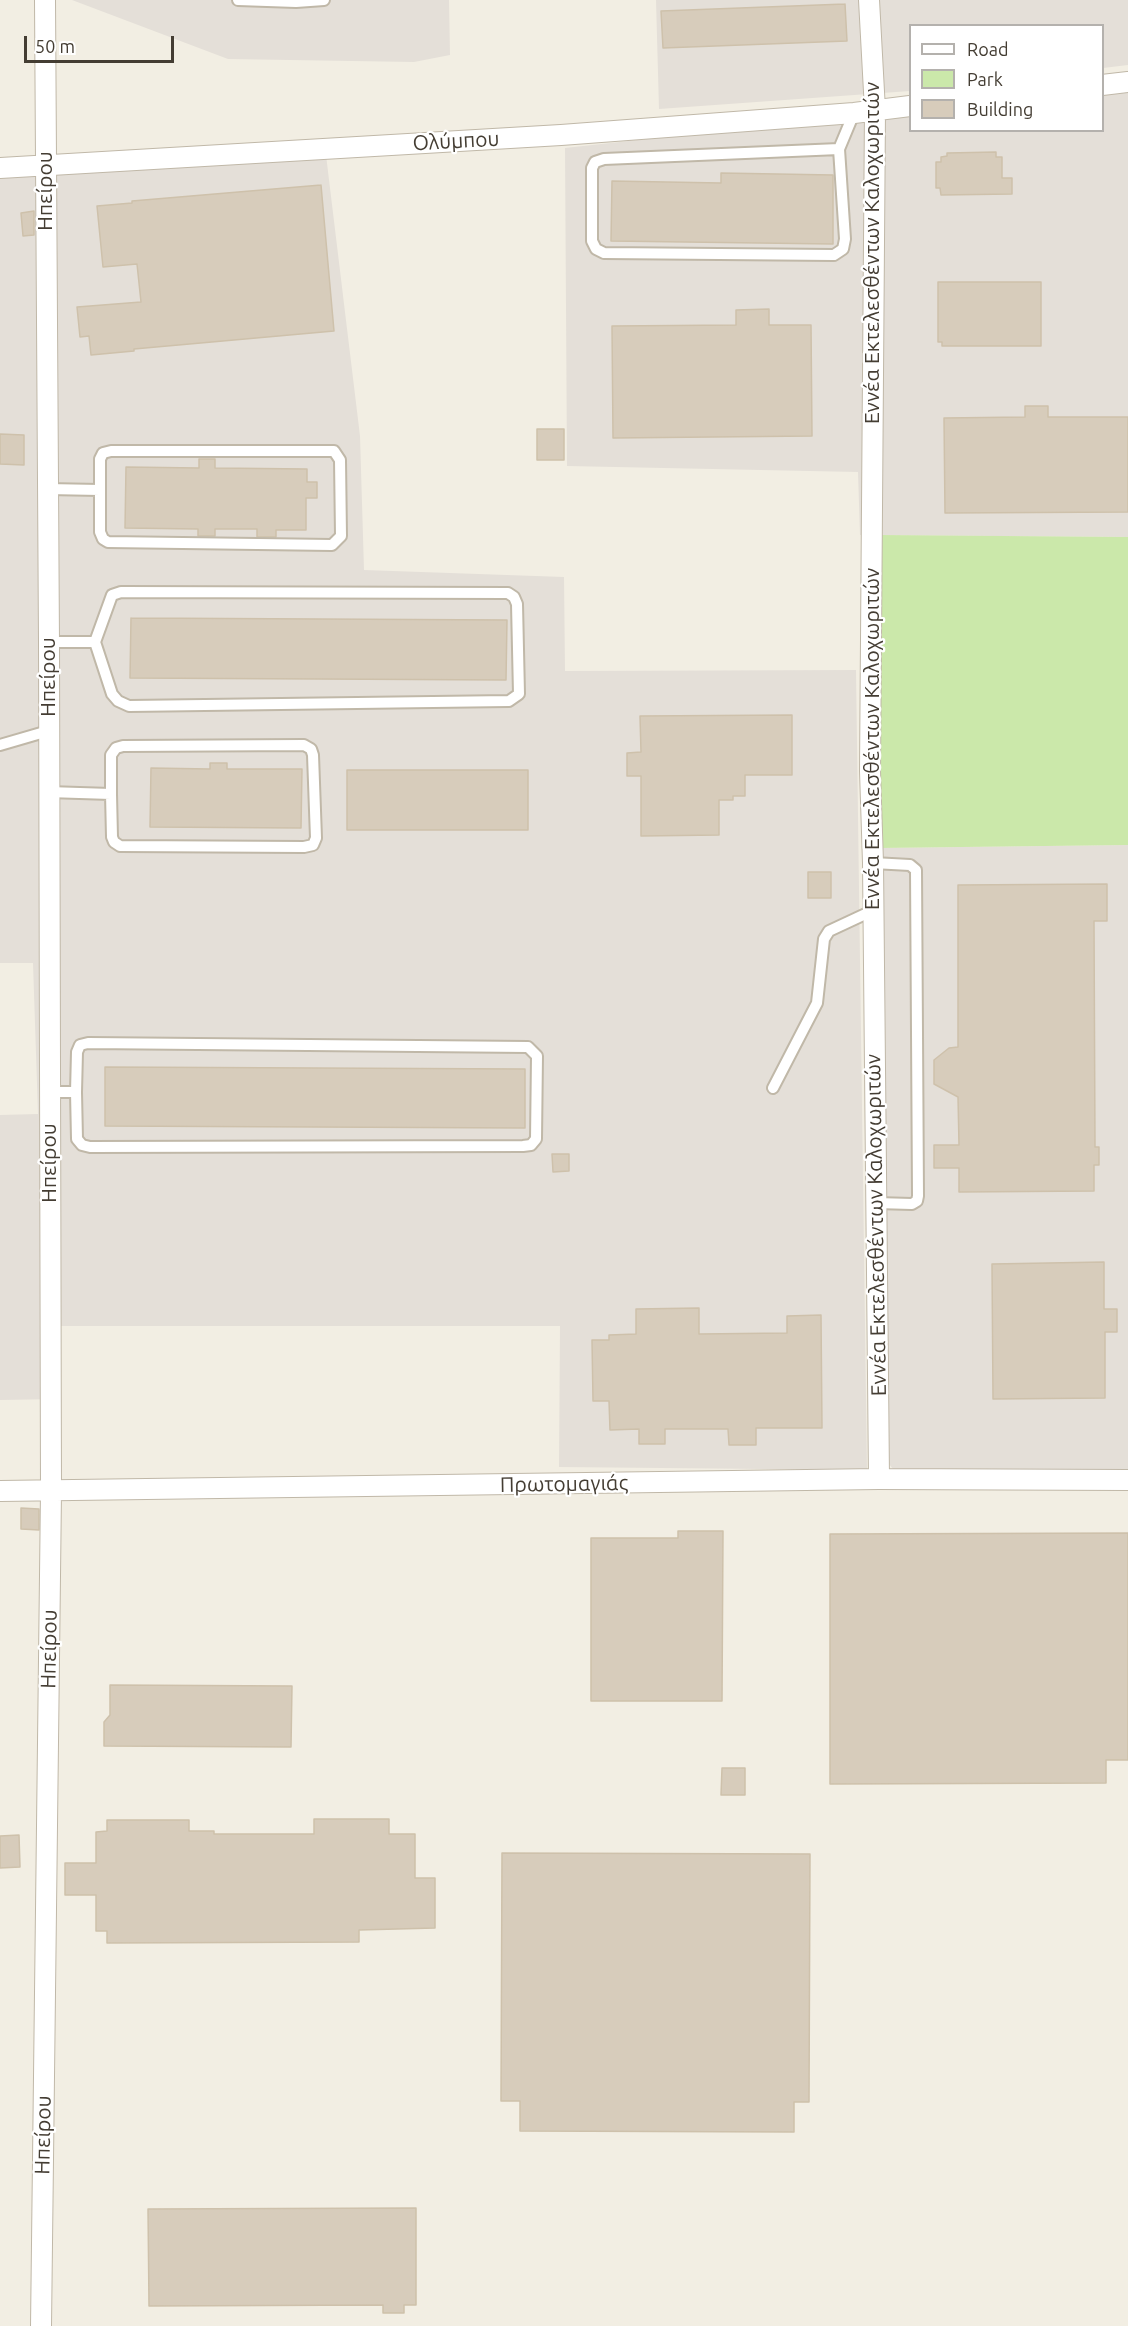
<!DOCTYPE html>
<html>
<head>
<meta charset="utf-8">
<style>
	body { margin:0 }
	#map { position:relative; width:1128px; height:2326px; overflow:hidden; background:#f2eee3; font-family:Ubuntu,sans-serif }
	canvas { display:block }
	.legend { position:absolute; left:909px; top:24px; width:195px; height:108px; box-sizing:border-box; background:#fff; border:2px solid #b4b1ad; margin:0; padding:8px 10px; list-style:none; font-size:18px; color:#443d33 }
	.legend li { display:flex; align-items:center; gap:12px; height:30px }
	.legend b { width:30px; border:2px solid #b4b1ad }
	.scale { position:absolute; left:24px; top:36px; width:150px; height:27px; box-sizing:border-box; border:3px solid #443d33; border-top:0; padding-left:8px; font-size:18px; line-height:21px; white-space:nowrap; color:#443d33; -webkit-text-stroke:4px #fff; paint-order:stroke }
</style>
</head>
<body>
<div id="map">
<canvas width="1128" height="2326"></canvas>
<ul class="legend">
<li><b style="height:8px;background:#fff"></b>Road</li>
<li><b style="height:16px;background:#cbe8aa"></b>Park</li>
<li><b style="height:16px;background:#d7ccbb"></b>Building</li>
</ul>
<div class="scale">50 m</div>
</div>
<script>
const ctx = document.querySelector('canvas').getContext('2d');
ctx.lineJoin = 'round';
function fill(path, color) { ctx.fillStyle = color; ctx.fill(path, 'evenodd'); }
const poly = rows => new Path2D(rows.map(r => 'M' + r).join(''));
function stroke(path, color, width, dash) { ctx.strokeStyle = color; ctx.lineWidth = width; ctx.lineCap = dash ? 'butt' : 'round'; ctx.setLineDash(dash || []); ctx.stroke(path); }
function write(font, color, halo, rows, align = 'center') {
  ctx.font = font + ' Ubuntu,sans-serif'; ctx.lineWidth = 4.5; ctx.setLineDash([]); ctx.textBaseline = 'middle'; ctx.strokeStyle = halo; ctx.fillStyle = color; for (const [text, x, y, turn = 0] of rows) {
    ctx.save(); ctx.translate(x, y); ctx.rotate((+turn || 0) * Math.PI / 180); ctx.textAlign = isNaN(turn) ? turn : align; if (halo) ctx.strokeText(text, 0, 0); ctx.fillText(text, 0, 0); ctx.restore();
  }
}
fill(poly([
	[72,0,449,0,450,55,414,62,228,59],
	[656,0,1128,0,1128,65,1103,68,1102,26,910,26,910,91,659,109],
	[1128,86,1128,537,860,535,858,472,567,466,565,148,910,110,910,130,1102,130,1103,88],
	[326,155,360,436,364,570,564,577,565,671,856,670,867,1470,559,1467,560,1326,59,1326,59,1399,0,1400,0,1115,38,1114,33,963,0,963,0,178],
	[1128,845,1128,1472,896,1473,886,1460,879,848]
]), '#e4dfd8');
fill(poly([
	[880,535,1128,537,1128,845,879,848]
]), '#cbe8aa');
const building = poly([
	[845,4,847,41,663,48,661,11,845,4],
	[996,152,996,157,1002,157,1002,178,1012,178,1012,194,941,195,940,188,936,188,936,162,941,162,941,157,947,156,947,153,996,152],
	[721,173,833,175,833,244,611,241,612,181,721,183,721,173],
	[321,185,334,331,134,349,134,351,91,355,89,336,80,337,77,307,141,302,137,264,103,267,97,206,132,203,132,201,321,185],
	[34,211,34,235,23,236,21,213,34,211],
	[938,282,1041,282,1041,346,942,346,942,342,938,342,938,282],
	[769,309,769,325,811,325,812,436,613,438,612,326,736,325,736,310,769,309],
	[1025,406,1048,406,1048,417,1128,417,1128,512,945,513,944,418,1025,417,1025,406],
	[537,429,564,429,564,460,537,460,537,429],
	[0,434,24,435,24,465,0,464,0,434],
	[199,459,215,459,215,468,307,469,307,482,317,482,317,498,306,498,306,530,276,530,276,537,257,537,257,529,215,529,215,536,198,536,198,529,125,528,126,467,199,468,199,459],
	[131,618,507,620,506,680,130,678,131,618],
	[792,715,792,775,745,775,745,796,733,796,733,800,719,800,719,835,641,836,641,776,627,776,627,753,641,752,640,716,792,715],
	[210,763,227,763,227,769,302,769,301,828,150,827,151,768,210,769,210,763],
	[347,770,528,770,528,830,347,830,347,770],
	[808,872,831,872,831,898,808,898,808,872],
	[1107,884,1107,921,1094,921,1095,1147,1099,1147,1099,1165,1094,1165,1094,1191,959,1192,959,1168,934,1168,934,1145,959,1145,958,1097,934,1084,934,1060,949,1048,958,1047,958,885,1107,884],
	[105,1067,525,1069,525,1128,105,1126,105,1067],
	[552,1154,569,1154,569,1171,553,1172,552,1154],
	[1104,1262,1104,1309,1117,1309,1117,1332,1105,1332,1105,1398,993,1399,992,1264,1104,1262],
	[699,1308,699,1334,787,1333,787,1316,821,1315,822,1428,756,1428,756,1445,729,1445,728,1429,665,1429,665,1444,639,1444,639,1429,610,1430,609,1401,593,1401,592,1340,609,1340,609,1335,636,1334,636,1309,699,1308],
	[21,1508,39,1509,39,1530,21,1529,21,1508],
	[678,1531,723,1531,722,1701,591,1701,591,1538,678,1538,678,1531],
	[1128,1533,1128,1760,1106,1760,1106,1783,830,1784,830,1534,1128,1533],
	[110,1685,292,1686,291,1747,104,1746,104,1722,110,1715,110,1685],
	[722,1768,745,1768,745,1795,721,1795,722,1768],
	[314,1819,389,1819,389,1834,415,1834,415,1878,435,1878,435,1928,359,1930,359,1942,107,1943,107,1931,96,1931,96,1895,65,1895,65,1863,96,1863,96,1832,107,1831,107,1820,189,1820,189,1831,214,1831,214,1834,314,1834,314,1819],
	[19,1835,20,1867,0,1868,0,1836,19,1835],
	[502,1853,810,1854,809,2102,794,2102,794,2132,520,2131,520,2101,501,2101,502,1853],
	[416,2208,416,2305,404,2305,404,2313,383,2313,383,2305,149,2306,148,2209,416,2208]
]);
fill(building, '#d7ccbb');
stroke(building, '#cec1ab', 1.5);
const service = poly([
	[238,0,296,2,324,0],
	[839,149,604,159,595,162,592,168,592,241,596,249,604,253,834,255,843,249,845,239,839,149,854,113],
	[47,489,100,490,100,532,103,539,108,542,332,545,341,536,340,460,334,451,111,451,103,453,100,459,100,490],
	[49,642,95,642,112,694,118,701,129,706,509,701,519,694,517,604,514,597,508,593,121,592,112,595,95,642],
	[0,745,48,731],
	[48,792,111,794,112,837,114,842,120,846,304,847,313,845,316,838,313,755,311,749,304,745,123,746,116,748,111,755,111,794],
	[873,863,910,865,916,870,918,1196,917,1201,912,1204,876,1203],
	[773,1088,817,1003,824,939,829,931,874,910],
	[49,1092,76,1092,77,1139,82,1145,90,1147,523,1146,531,1145,536,1139,537,1056,528,1047,88,1043,80,1045,77,1052,76,1092]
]);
const minor = poly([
	[869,0,875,110,870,771,873,863,879,1479],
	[1102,85,1128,82],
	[0,168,561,135,854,113,910,106],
	[0,1491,879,1479,1128,1480],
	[41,2326,51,1492,49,642,45,0]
]);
stroke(service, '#c0b8a8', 14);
stroke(minor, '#c0b8a8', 22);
stroke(service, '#fff', 10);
stroke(minor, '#fff', 20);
write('21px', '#443d33', '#fff', [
	["Ολύμπου",456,141,-3],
	["Ηπείρου",45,191,-90],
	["Εννέα Εκτελεσθέντων Καλοχωριτών",872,253,-90],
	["Ηπείρου",48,677,-90],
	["Εννέα Εκτελεσθέντων Καλοχωριτών",872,739,-90],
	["Ηπείρου",49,1163,-90],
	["Εννέα Εκτελεσθέντων Καλοχωριτών",876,1225,-91],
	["Πρωτομαγιάς",564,1484,-1],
	["Ηπείρου",49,1649,-89],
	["Ηπείρου",43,2135,-89]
]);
</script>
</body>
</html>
